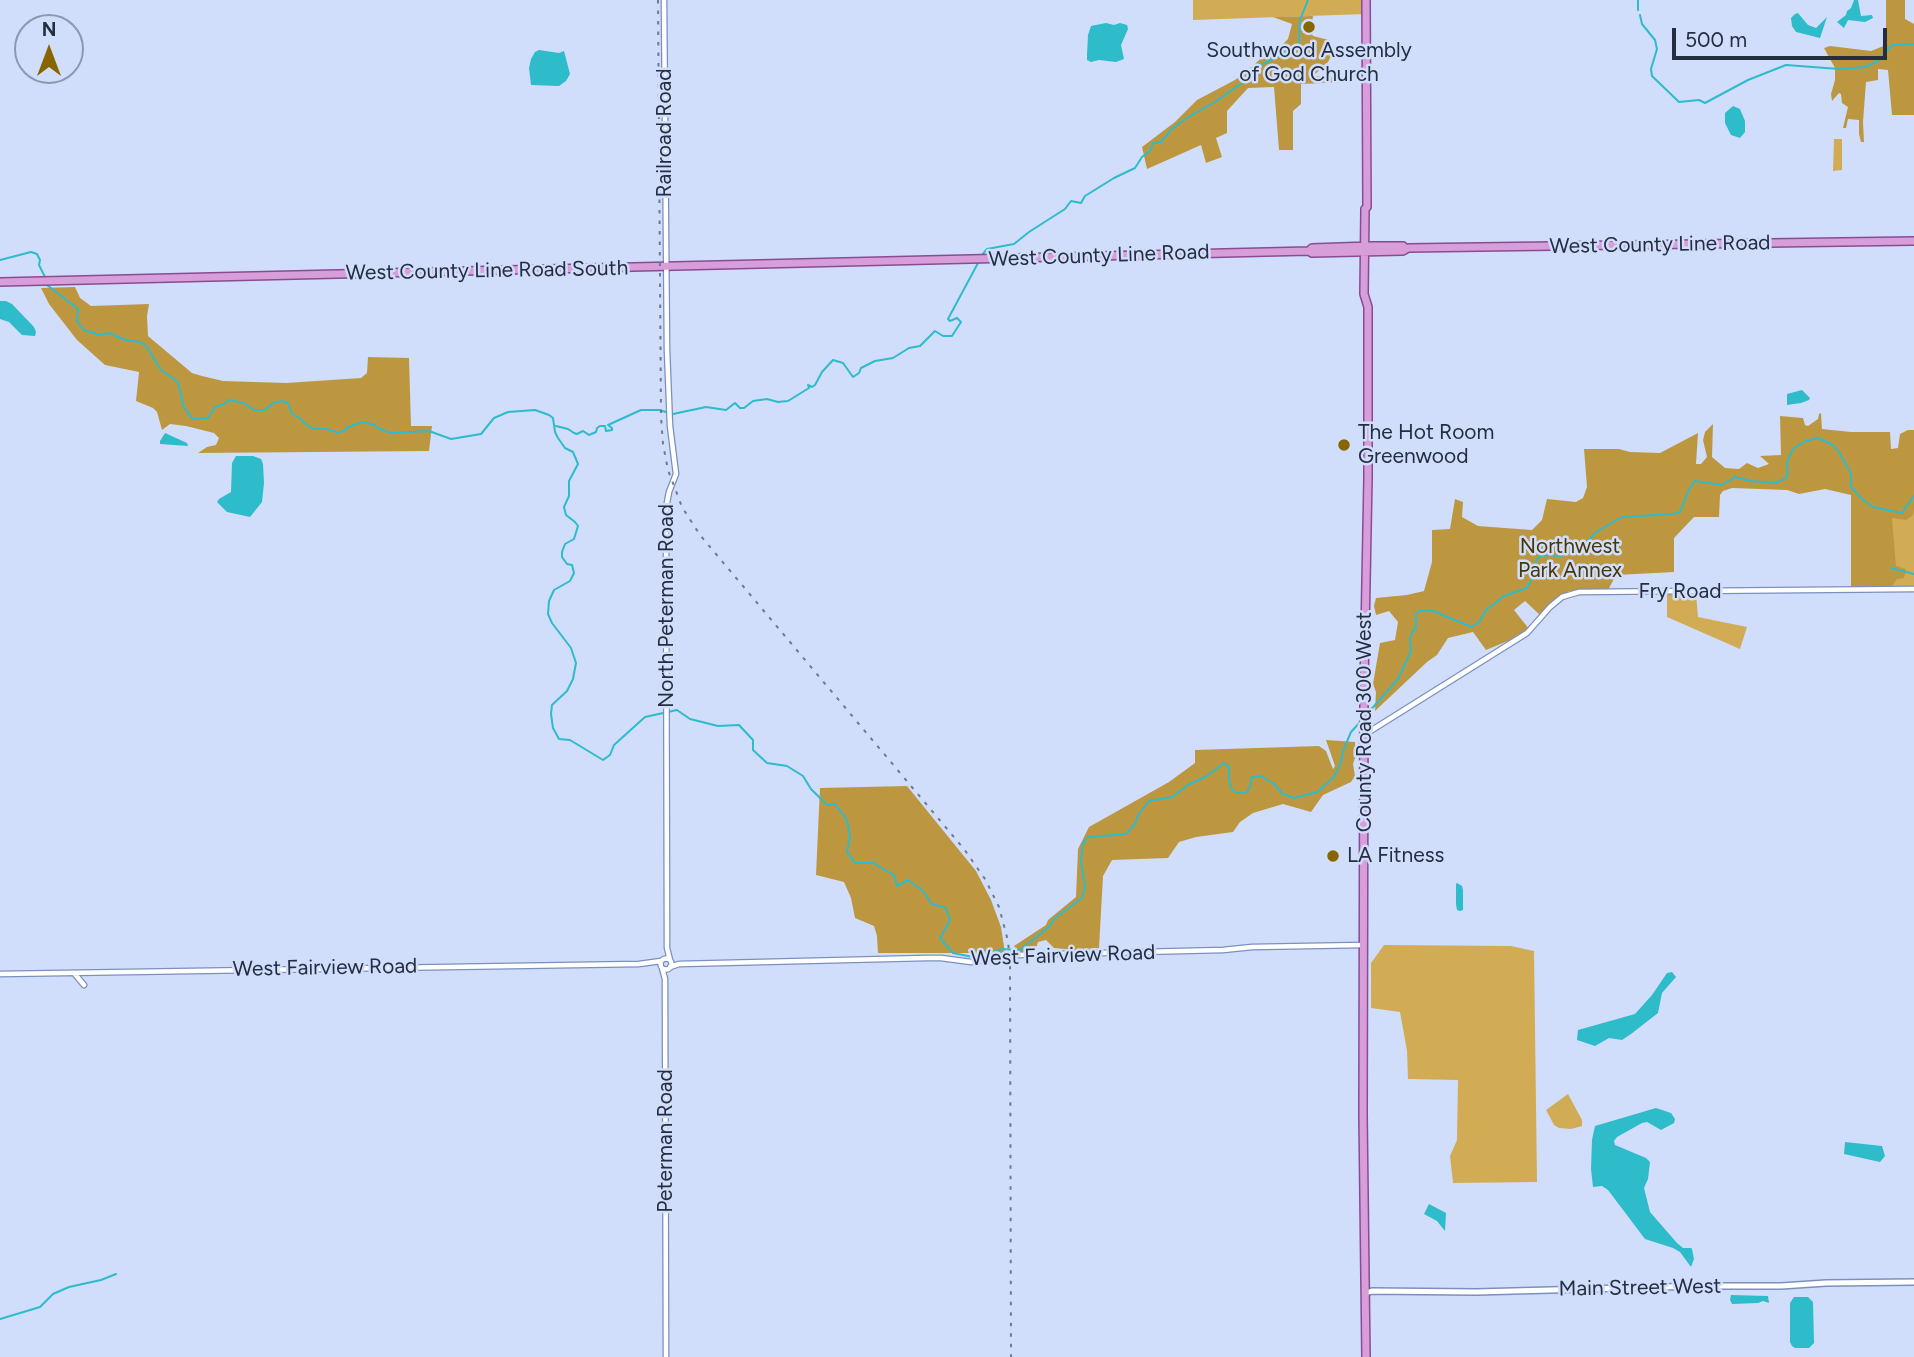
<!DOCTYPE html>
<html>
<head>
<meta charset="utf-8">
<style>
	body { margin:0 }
	#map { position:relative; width:1914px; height:1357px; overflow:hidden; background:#d0defb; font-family:Figtree,sans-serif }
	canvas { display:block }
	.north { position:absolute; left:14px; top:14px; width:70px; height:70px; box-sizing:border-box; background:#d0defb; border:2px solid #8c97b0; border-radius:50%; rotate:0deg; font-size:19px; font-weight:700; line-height:28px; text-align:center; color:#252d40 }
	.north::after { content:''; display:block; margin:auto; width:24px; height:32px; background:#876500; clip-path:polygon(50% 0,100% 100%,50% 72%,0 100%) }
	.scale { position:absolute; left:1672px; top:28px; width:215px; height:32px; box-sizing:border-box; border:4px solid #252d40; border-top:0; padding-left:9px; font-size:21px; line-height:24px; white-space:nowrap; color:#252d40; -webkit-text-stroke:5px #d0defb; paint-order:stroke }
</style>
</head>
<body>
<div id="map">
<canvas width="1914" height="1357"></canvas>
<div class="north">N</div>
<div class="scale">500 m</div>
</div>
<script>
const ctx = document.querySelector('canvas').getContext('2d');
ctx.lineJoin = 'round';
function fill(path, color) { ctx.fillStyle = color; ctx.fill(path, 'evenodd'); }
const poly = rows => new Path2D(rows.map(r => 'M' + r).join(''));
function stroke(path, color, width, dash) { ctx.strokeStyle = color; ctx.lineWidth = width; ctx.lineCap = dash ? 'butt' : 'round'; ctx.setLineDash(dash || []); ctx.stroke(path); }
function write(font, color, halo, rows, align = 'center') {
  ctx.font = font + ' Figtree,sans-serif'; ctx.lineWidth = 5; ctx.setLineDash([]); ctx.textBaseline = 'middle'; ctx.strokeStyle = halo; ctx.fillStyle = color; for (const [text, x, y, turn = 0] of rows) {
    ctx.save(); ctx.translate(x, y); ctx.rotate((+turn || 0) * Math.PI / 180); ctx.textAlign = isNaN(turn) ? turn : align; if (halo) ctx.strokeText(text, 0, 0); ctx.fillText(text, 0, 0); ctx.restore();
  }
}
fill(poly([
	[1193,0,1366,0,1366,14,1193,20],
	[1834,139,1842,139,1842,170,1833,171],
	[1891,457,1914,459,1914,589,1892,589],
	[1667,593,1696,593,1698,617,1747,627,1740,649,1667,617],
	[1384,945,1511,946,1534,951,1537,1182,1453,1183,1450,1156,1457,1140,1458,1080,1408,1079,1407,1051,1400,1012,1371,1008,1371,963],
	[1568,1094,1582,1120,1582,1126,1571,1129,1559,1128,1554,1125,1546,1110]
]), '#d2ac55');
fill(poly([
	[1886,0,1905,0,1905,19,1914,24,1914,115,1892,115,1888,70,1878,69,1878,80,1866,82,1863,122,1864,142,1861,142,1859,134,1859,120,1848,119,1846,128,1843,128,1848,107,1842,103,1841,94,1839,93,1832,101,1831,94,1835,80,1835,68,1824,48,1830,46,1871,51,1886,45],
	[1313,16,1311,32,1313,36,1329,40,1332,54,1328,62,1313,76,1347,78,1347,82,1301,84,1301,104,1293,111,1293,150,1279,150,1274,87,1248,88,1227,111,1227,133,1216,138,1222,157,1206,163,1201,145,1147,169,1142,147,1175,122,1197,100,1235,80,1253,66,1263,56,1279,48,1288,39,1292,24,1273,17],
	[75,287,80,298,91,306,149,304,147,316,148,336,192,373,202,376,223,381,286,383,361,378,367,373,368,357,409,358,411,426,432,426,429,451,198,453,207,447,216,445,219,438,214,433,186,426,170,424,162,430,157,412,153,408,136,401,139,372,105,365,77,340,49,304,41,288],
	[1821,413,1822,429,1851,432,1890,432,1891,449,1898,448,1900,434,1908,430,1914,430,1914,510,1913,515,1906,520,1892,518,1896,566,1906,569,1904,578,1897,579,1892,586,1851,587,1851,495,1825,489,1799,494,1787,490,1732,488,1723,491,1720,495,1719,517,1694,517,1674,538,1674,572,1616,575,1608,590,1569,591,1541,616,1525,601,1514,610,1529,629,1515,638,1486,650,1473,632,1448,638,1437,655,1427,662,1375,711,1376,692,1373,684,1380,643,1395,640,1398,622,1389,611,1376,615,1374,606,1376,598,1407,595,1424,591,1432,562,1432,530,1450,529,1455,499,1463,502,1462,517,1478,526,1532,530,1542,520,1547,499,1576,502,1583,498,1587,487,1584,449,1619,449,1630,452,1660,453,1698,433,1696,464,1701,464,1707,457,1703,440,1705,432,1713,424,1712,457,1725,468,1739,469,1747,463,1758,468,1769,464,1760,456,1781,455,1780,416,1803,418,1805,425,1808,426,1818,419,1819,414],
	[1326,740,1355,742,1355,758,1353,764,1355,776,1351,782,1323,795,1311,812,1283,804,1253,813,1240,822,1233,832,1196,837,1179,842,1168,858,1112,860,1103,876,1099,948,1075,950,1054,948,1046,940,1038,942,1036,948,1019,953,1014,946,1046,925,1048,920,1076,897,1078,849,1089,827,1169,782,1195,763,1195,750,1319,746,1326,751,1333,769,1335,766],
	[907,786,976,871,991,900,1001,927,1005,953,878,953,877,936,874,926,855,918,851,898,844,882,816,875,820,788]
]), '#bd973f');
fill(poly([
	[1854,0,1858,0,1861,16,1872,15,1873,18,1865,22,1848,20,1844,28,1837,22,1846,15,1847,11,1851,8],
	[1798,13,1808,25,1816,28,1827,17,1820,38,1796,32,1792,26,1791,18,1795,14],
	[1106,23,1114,25,1120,23,1127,25,1128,29,1121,45,1124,59,1116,62,1099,60,1091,62,1087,60,1087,55,1088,35,1091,26],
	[539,50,559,53,564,51,570,74,566,81,559,86,531,85,529,68,531,59,535,52],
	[1733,106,1740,109,1745,121,1745,132,1740,138,1731,135,1725,123,1725,113],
	[0,301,6,301,12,304,34,327,36,332,35,336,22,335,9,322,0,319],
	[1802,390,1810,398,1809,400,1801,403,1787,405,1787,394],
	[165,433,187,443,188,446,160,444,160,441],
	[236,456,253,456,261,459,263,464,264,483,262,502,250,517,227,512,217,502,219,499,231,492,232,463],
	[1457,883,1462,886,1463,890,1463,910,1460,911,1457,910,1456,904,1456,884],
	[1672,972,1676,977,1662,993,1658,1013,1631,1034,1622,1040,1609,1038,1595,1046,1577,1040,1578,1030,1635,1014,1652,995,1667,973],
	[1656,1108,1671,1113,1675,1119,1674,1123,1661,1130,1647,1122,1642,1123,1617,1137,1614,1141,1615,1145,1646,1158,1650,1162,1648,1179,1644,1188,1650,1212,1677,1243,1683,1248,1691,1248,1692,1249,1694,1259,1691,1267,1680,1252,1673,1248,1645,1239,1608,1190,1602,1186,1593,1187,1591,1169,1592,1140,1595,1126],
	[1845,1142,1882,1146,1885,1156,1880,1162,1844,1154],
	[1429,1204,1446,1213,1445,1231,1437,1221,1424,1214],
	[1731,1295,1768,1296,1769,1303,1763,1301,1758,1303,1732,1304,1730,1300],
	[1794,1297,1808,1297,1813,1302,1814,1343,1809,1348,1795,1348,1792,1346,1790,1342,1790,1303]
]), '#2ebbca');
stroke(poly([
	[1638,0,1638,10],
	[1640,15,1642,24,1655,40,1657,49,1651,69,1652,76,1679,102,1699,100,1705,103,1748,80,1786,65,1839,69,1865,67,1878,61,1892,45,1914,44],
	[1253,73,1259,66,1299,45,1300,20,1308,0],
	[982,255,987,249,1014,244,1029,232,1065,209,1071,201,1081,203,1085,196,1114,178,1135,168,1142,157,1150,151,1153,143,1161,142,1173,128,1190,116,1215,102,1249,78],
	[0,260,31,252,37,254,40,260,39,265,46,279],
	[47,285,78,309,77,321,84,330,100,335,109,333,125,340,140,342,147,347,161,370,178,382,184,408,193,419,208,418,215,407,224,404,229,400,244,403,254,410,265,410,273,403,283,401,288,403,292,414,301,419,304,423,313,429,326,429,339,433,345,430,346,428,362,422,375,425,378,428,390,433,429,431,451,439,481,434,494,418,508,412,535,410,549,415,553,418,555,432,558,438,565,448,573,452,578,464,569,481,569,496,564,507,566,515,575,522,578,526,574,539,565,544,562,552,562,557,567,564,572,565,574,573,570,581,554,590,549,601,548,614,552,623,571,648,576,663,573,679,567,691,552,705,551,714,553,728,559,739,570,740,603,760,610,755,614,745,645,717,677,710,690,719,718,726,739,725,753,740,753,750,767,763,787,766,803,776,811,789,827,805,835,804,847,820,850,837,847,852,855,863,873,863,894,875,897,886,908,880,923,891,932,904,946,908,950,920,940,938,953,953,973,957,985,957,1001,949,1020,950,1049,927,1055,918,1082,898,1085,887,1081,861,1083,843,1089,837,1126,834,1135,824,1138,815,1149,801,1172,797,1188,785,1207,776,1224,763,1229,766,1229,779,1231,788,1236,793,1246,793,1250,787,1252,777,1261,776,1274,784,1283,794,1294,798,1317,792,1334,777,1341,762,1343,751,1351,732,1362,720],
	[556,426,568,429,574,433,577,434,583,431,589,435,596,432,597,428,600,426,605,426,606,431,612,430,612,428,608,425,641,410,659,410,673,414,706,407,726,410,735,403,740,408,744,408,753,401,767,399,778,402,788,401,809,388,808,385,812,387,815,385,822,372,833,360,843,363,853,377,859,373,861,368,875,361,893,358,909,348,920,346,935,331,943,336,952,336,961,322,957,318,950,321,948,319,978,263],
	[1891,568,1914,574],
	[1368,713,1398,679,1411,651,1410,639,1413,630,1416,629,1416,614,1421,610,1433,611,1472,627,1479,622,1486,610,1504,596,1527,588,1532,578,1536,561,1540,556,1548,555,1560,556,1572,551,1587,542,1596,532,1622,517,1672,514,1680,512,1689,489,1695,481,1722,485,1735,477,1751,481,1776,483,1786,478,1788,473,1787,464,1790,455,1794,448,1806,441,1818,438,1833,445,1840,454,1851,473,1851,487,1863,500,1873,507,1902,513,1914,496],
	[0,1319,40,1307,53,1294,69,1287,101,1280,116,1274]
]), '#2ebbca', 2);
const tertiary = poly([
	[664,0,667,350,670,426,676,474,669,492,666,508,667,948,670,960],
	[1364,735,1527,633,1550,607,1562,597,1579,592,1914,589],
	'660.5 964a5.5 5.5 0 1 1 11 0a5.5 5.5 0 1 1-11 0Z',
	[670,967,679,964,927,958,941,958,971,962,1017,955,1223,950,1252,947,1363,945],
	[662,968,665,979,666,1357],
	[74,973,84,985],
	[0,974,639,964,661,961]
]);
const secondary = poly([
	[1366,1293,1372,1291,1476,1292,1699,1286,1781,1286,1826,1283,1914,1282]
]);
const primary = poly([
	[1366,0,1367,207,1365,209,1364,294,1368,307,1368,477,1364,687,1363,1115,1366,1357],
	[1309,251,1312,248,1369,246,1403,246,1406,249],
	[0,282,1309,251,1312,253,1403,251,1408,248,1914,241]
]);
stroke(tertiary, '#7b90be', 7);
stroke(secondary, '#7b90be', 8);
stroke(primary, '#884c94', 10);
stroke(tertiary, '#fff', 4.5);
stroke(secondary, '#fff', 5);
stroke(primary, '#d79eda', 7);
stroke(poly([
	[658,0,661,417,663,444,668,470,682,507,700,535,964,849,985,879,999,907,1008,941,1010,963,1011,1357]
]), '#6f7991', 2, [3.5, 7]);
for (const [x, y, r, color] of [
	[1309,27,7,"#876500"],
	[1344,445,7,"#876500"],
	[1333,856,7,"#876500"]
]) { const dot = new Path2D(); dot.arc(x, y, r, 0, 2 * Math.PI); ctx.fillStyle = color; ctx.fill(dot); stroke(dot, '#d0defb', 2.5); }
write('21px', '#252d40', '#d0defb', [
	["Southwood Assembly",1309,51,"center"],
	["of God Church",1309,75,"center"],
	["The Hot Room",1358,433],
	["Greenwood",1358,457],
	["LA Fitness",1347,856]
], 'left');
write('21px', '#252d40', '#d0defb', [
	["Railroad Road",665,133,-90],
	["West County Line Road",1660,245,-1],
	["West County Line Road",1099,256,-2],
	["West County Line Road South",487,271,-1],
	["Fry Road",1680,592],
	["North Peterman Road",667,606,-90],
	["County Road 300 West",1365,722,-90],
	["West Fairview Road",1063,956,-2],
	["West Fairview Road",325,968,-1],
	["Peterman Road",666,1141,-90],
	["Main Street West",1640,1288,-1]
]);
write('21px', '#4a3602', '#d0defb', [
	["Northwest",1570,547],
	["Park Annex",1570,571]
]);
</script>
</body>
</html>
